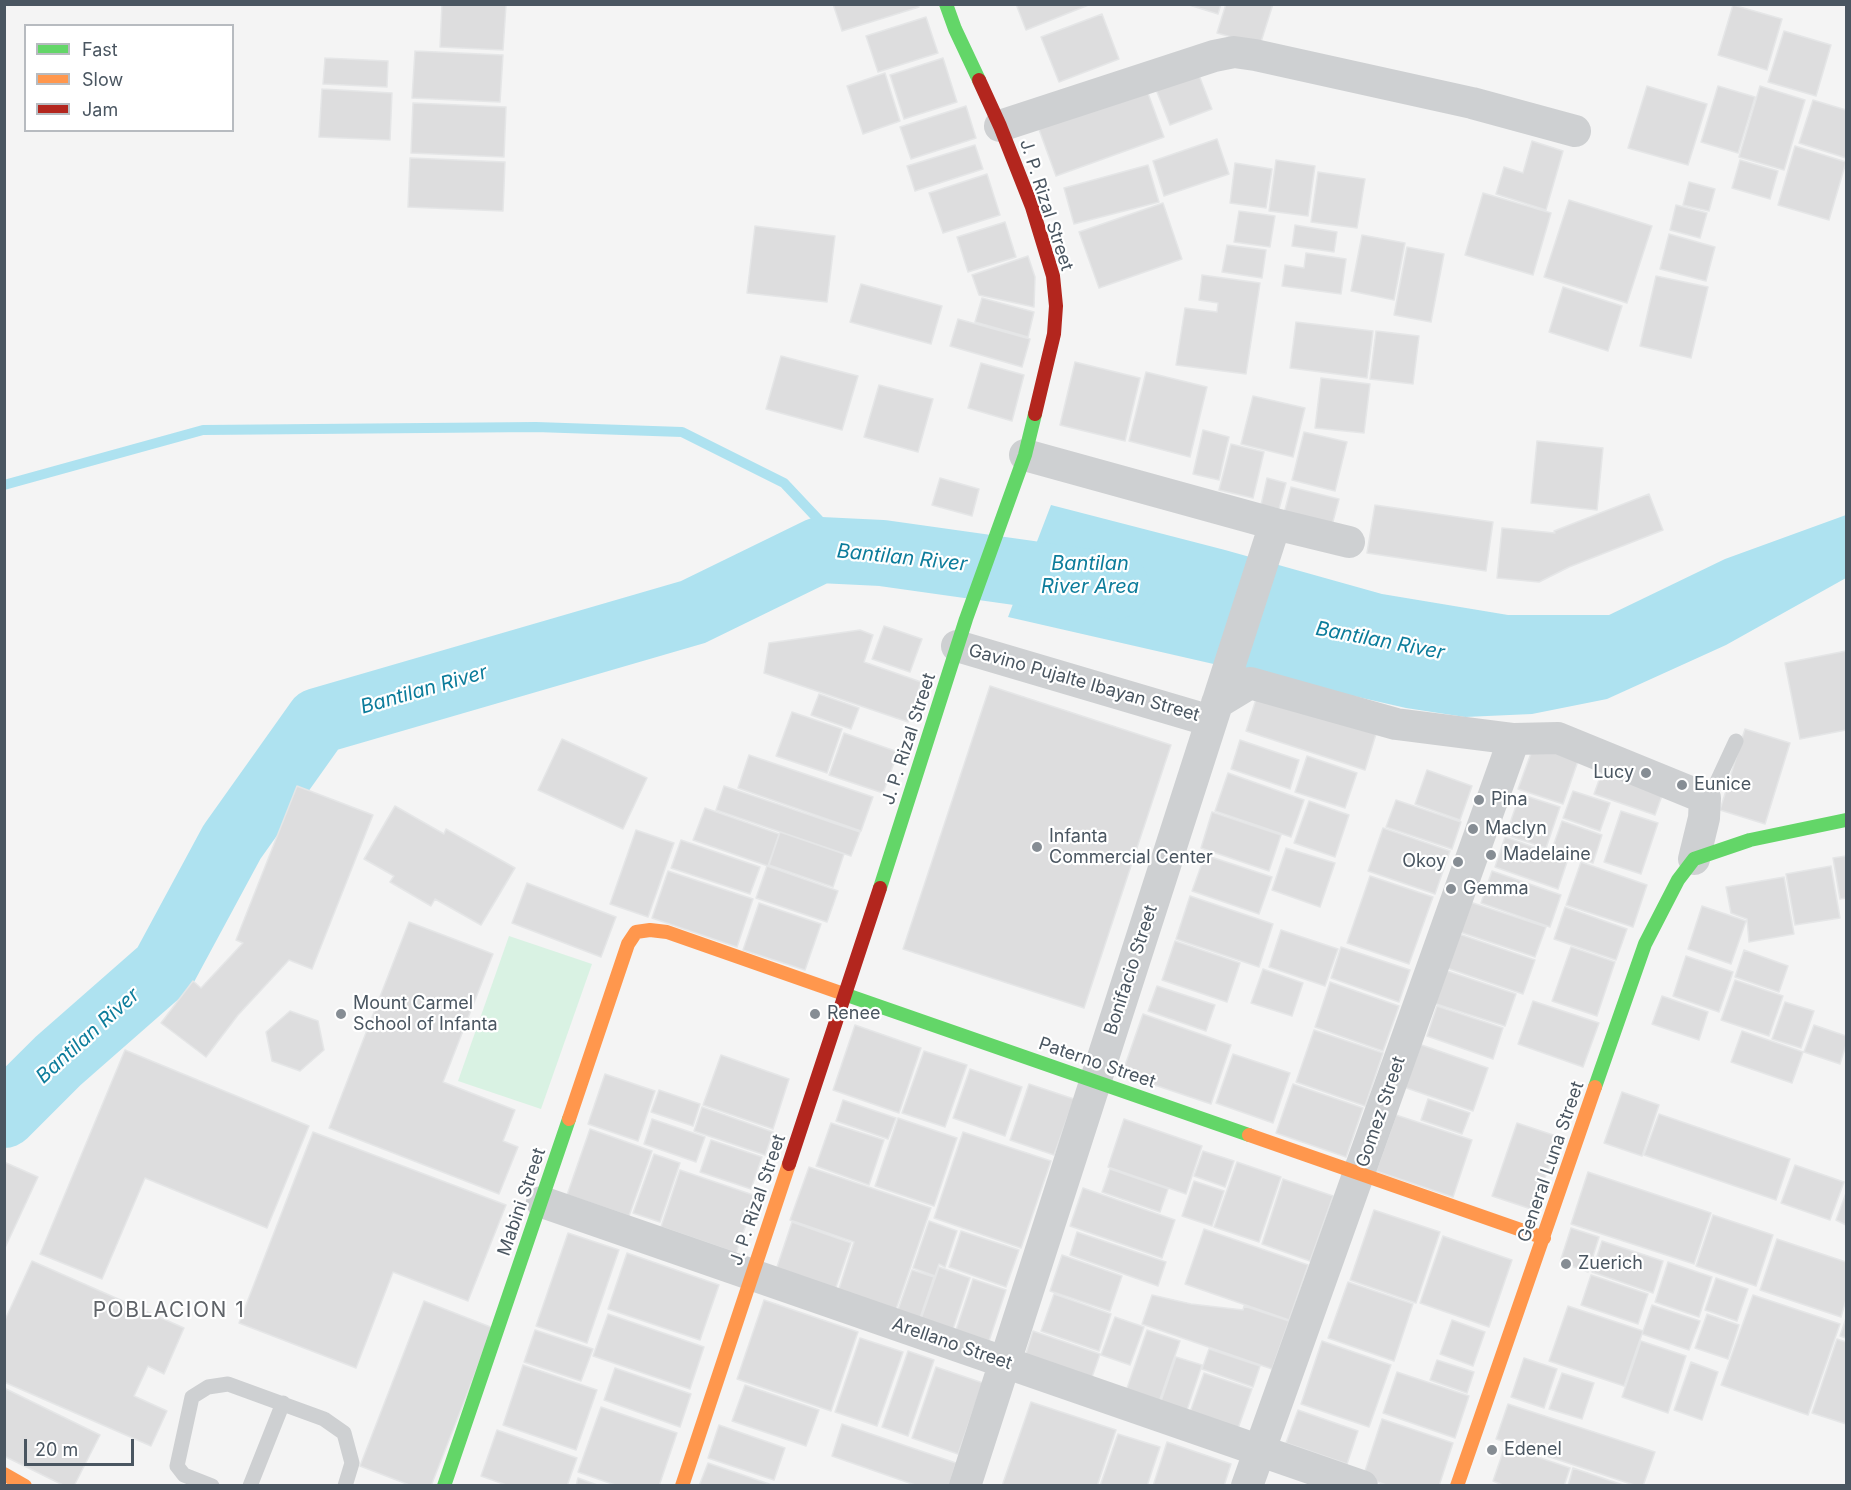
<!DOCTYPE html>
<html>
<head>
<meta charset="utf-8">
<style>
	body { margin:0 }
	#map { position:relative; width:1851px; height:1490px; overflow:hidden; background:#f4f4f4; font-family:Inter,sans-serif }
	canvas { display:block }
	.frame { position:absolute; inset:0; border:6px solid #4a5661; pointer-events:none }
	.legend { position:absolute; left:24px; top:24px; width:210px; height:108px; box-sizing:border-box; background:#fff; border:2px solid #b7bbc0; margin:0; padding:8px 10px; list-style:none; font-size:18px; color:#4a5661 }
	.legend li { display:flex; align-items:center; gap:12px; height:30px }
	.legend b { width:30px; border:2px solid #b7bbc0 }
	.scale { position:absolute; left:24px; top:1439px; width:110px; height:27px; box-sizing:border-box; border:3px solid #4a5661; border-top:0; padding-left:8px; font-size:18px; line-height:21px; white-space:nowrap; color:#4a5661; -webkit-text-stroke:4px #fff; paint-order:stroke }
</style>
</head>
<body>
<div id="map">
<canvas width="1851" height="1490"></canvas>
<div class="frame"></div>
<ul class="legend">
<li><b style="height:8px;background:#63d668"></b>Fast</li>
<li><b style="height:8px;background:#ff974d"></b>Slow</li>
<li><b style="height:8px;background:#b3261e"></b>Jam</li>
</ul>
<div class="scale">20 m</div>
</div>
<script>
const ctx = document.querySelector('canvas').getContext('2d');
ctx.lineJoin = 'round';
function fill(path, color) { ctx.fillStyle = color; ctx.fill(path, 'evenodd'); }
const poly = rows => new Path2D(rows.map(r => 'M' + r).join(''));
function stroke(path, color, width, dash) { ctx.strokeStyle = color; ctx.lineWidth = width; ctx.lineCap = dash ? 'butt' : 'round'; ctx.setLineDash(dash || []); ctx.stroke(path); }
function write(font, color, halo, rows, align = 'center') {
  ctx.font = font + ' Inter,sans-serif'; ctx.lineWidth = 4.5; ctx.setLineDash([]); ctx.textBaseline = 'middle'; ctx.strokeStyle = halo; ctx.fillStyle = color; for (const [text, x, y, turn = 0] of rows) {
    ctx.save(); ctx.translate(x, y); ctx.rotate((+turn || 0) * Math.PI / 180); ctx.textAlign = isNaN(turn) ? turn : align; if (halo) ctx.strokeText(text, 0, 0); ctx.fillText(text, 0, 0); ctx.restore();
  }
}
fill(poly([
	[509,936,592,964,541,1109,458,1081]
]), '#d9f2e3');
fill(poly([
	[1051,505,1225,550,1382,594,1508,615,1609,615,1725,559,1846,515,1846,578,1726,645,1607,699,1532,714,1465,717,1406,708,1008,617]
]), '#aee2f0');
stroke(poly([
	[4,485,203,430,536,427,682,432,784,483,848,551]
]), '#aee2f0', 10);
stroke(poly([
	[4,1115,58,1061,164,968,232,842,318,721,693,612,820,550,882,553,1116,586]
]), '#aee2f0', 66);
const building = poly([
	[442,4,506,5,503,50,440,47,442,4],
	[833,4,918,4,919,7,842,31,833,4],
	[1016,4,1091,4,1026,30,1016,4],
	[1186,4,1221,4,1218,14,1186,4],
	[1226,4,1273,4,1260,45,1217,33,1226,4],
	[1733,5,1782,19,1767,70,1718,55,1733,5],
	[1102,14,1119,59,1059,82,1041,37,1102,14],
	[926,17,938,53,878,72,866,36,926,17],
	[1784,31,1831,45,1816,96,1768,82,1784,31],
	[415,51,503,55,500,102,412,98,415,51],
	[325,58,388,61,387,87,323,84,325,58],
	[943,58,957,102,904,119,890,75,943,58],
	[1197,70,1212,109,1170,125,1155,87,1197,70],
	[885,73,900,121,863,134,847,86,885,73],
	[1145,85,1164,137,1056,176,1037,124,1145,85],
	[1647,86,1707,104,1688,165,1628,148,1647,86],
	[1718,86,1755,97,1738,153,1701,142,1718,86],
	[1760,86,1805,100,1784,170,1739,157,1760,86],
	[322,89,392,93,390,140,319,137,322,89],
	[1813,100,1846,110,1846,158,1799,143,1813,100],
	[413,103,506,107,504,157,411,153,413,103],
	[966,106,976,138,911,159,900,127,966,106],
	[1217,139,1229,174,1164,196,1153,161,1217,139],
	[1532,141,1563,151,1546,210,1496,194,1504,167,1523,173,1532,141],
	[975,145,983,169,915,191,907,166,975,145],
	[1795,146,1846,162,1829,220,1778,205,1795,146],
	[410,158,505,162,503,211,408,207,410,158],
	[1276,160,1315,166,1308,216,1269,211,1276,160],
	[1740,160,1778,171,1770,199,1732,188,1740,160],
	[1235,163,1272,169,1266,208,1230,203,1235,163],
	[1148,165,1159,202,1074,224,1064,188,1148,165],
	[1318,172,1365,179,1357,228,1311,222,1318,172],
	[987,174,1000,215,943,233,929,193,987,174],
	[1689,182,1715,189,1709,211,1683,205,1689,182],
	[1483,193,1551,213,1533,275,1465,255,1483,193],
	[1569,200,1652,226,1627,303,1544,277,1569,200],
	[1163,203,1182,259,1099,288,1079,232,1163,203],
	[1676,205,1707,213,1700,238,1670,230,1676,205],
	[1239,211,1275,216,1270,247,1234,242,1239,211],
	[1005,222,1016,257,968,272,957,237,1005,222],
	[1295,225,1337,232,1334,252,1292,246,1295,225],
	[755,226,835,236,827,302,747,293,755,226],
	[1669,234,1715,247,1706,281,1660,269,1669,234],
	[1362,235,1405,243,1394,300,1351,291,1362,235],
	[1227,245,1266,250,1262,278,1222,272,1227,245],
	[1407,247,1444,254,1431,322,1394,315,1407,247],
	[1306,253,1346,259,1341,294,1282,286,1285,265,1304,268,1306,253],
	[1028,256,1035,277,1034,307,979,295,972,275,1028,256],
	[1202,275,1260,283,1246,374,1176,365,1185,308,1217,312,1218,303,1199,300,1202,275],
	[1656,276,1708,287,1691,358,1640,346,1656,276],
	[861,284,942,306,931,344,850,322,861,284],
	[1563,287,1622,306,1608,351,1549,332,1563,287],
	[982,298,1034,312,1028,337,975,322,982,298],
	[958,319,1030,339,1022,367,950,346,958,319],
	[1296,322,1373,331,1367,378,1290,368,1296,322],
	[1376,331,1419,336,1413,384,1370,379,1376,331],
	[781,356,858,376,842,430,766,409,781,356],
	[1075,362,1140,378,1125,441,1060,425,1075,362],
	[981,363,1024,375,1012,421,968,408,981,363],
	[1146,372,1207,387,1190,457,1129,441,1146,372],
	[1321,378,1370,384,1364,433,1315,428,1321,378],
	[879,385,933,399,918,452,864,437,879,385],
	[1253,396,1305,408,1293,457,1241,444,1253,396],
	[1203,430,1229,437,1219,480,1193,474,1203,430],
	[1304,432,1347,442,1335,491,1292,480,1304,432],
	[1537,441,1603,448,1597,510,1531,503,1537,441],
	[1231,444,1264,452,1253,498,1219,490,1231,444],
	[940,478,979,489,972,516,932,505,940,478],
	[1267,478,1286,483,1279,509,1261,505,1267,478],
	[1291,487,1339,499,1331,529,1283,517,1291,487],
	[1649,494,1663,530,1569,567,1539,582,1497,578,1502,528,1555,533,1554,531,1649,494],
	[1375,505,1493,522,1486,571,1367,553,1375,505],
	[884,626,922,639,910,672,872,659,884,626],
	[860,630,873,635,864,662,921,682,908,722,764,673,769,643,860,630],
	[1846,651,1846,730,1800,739,1785,663,1846,651],
	[990,686,1171,745,1084,1008,903,949,990,686],
	[819,694,859,708,851,729,811,715,819,694],
	[1257,696,1376,734,1365,770,1246,731,1257,696],
	[792,712,842,729,827,773,776,756,792,712],
	[1745,729,1790,743,1765,824,1720,810,1745,729],
	[844,733,898,752,883,793,829,775,844,733],
	[562,739,647,778,623,829,538,790,562,739],
	[1240,740,1299,760,1290,789,1231,769,1240,740],
	[1534,745,1578,761,1563,804,1518,789,1534,745],
	[749,755,873,797,861,831,738,788,749,755],
	[1307,756,1357,773,1345,808,1295,792,1307,756],
	[1603,769,1664,790,1655,815,1594,794,1603,769],
	[1427,770,1472,786,1460,820,1415,804,1427,770],
	[1228,773,1304,800,1291,837,1215,811,1228,773],
	[297,786,373,815,312,969,289,960,238,1015,206,1057,161,1023,193,981,201,988,243,943,236,940,297,786],
	[724,786,860,832,851,856,716,810,724,786],
	[1573,791,1610,803,1600,831,1563,818,1573,791],
	[1520,794,1560,807,1546,848,1506,835,1520,794],
	[1396,800,1461,822,1452,849,1386,827,1396,800],
	[1309,801,1349,815,1335,857,1294,843,1309,801],
	[395,806,444,834,446,829,515,868,481,925,435,899,431,906,390,882,394,876,364,859,395,806],
	[705,808,779,834,768,866,693,840,705,808],
	[1621,811,1658,823,1641,874,1604,862,1621,811],
	[1212,812,1281,835,1269,871,1201,848,1212,812],
	[1562,821,1602,835,1593,863,1552,849,1562,821],
	[1383,828,1450,851,1435,894,1368,871,1383,828],
	[636,830,674,843,648,917,610,904,636,830],
	[780,832,844,854,833,887,769,865,780,832],
	[1505,837,1568,859,1558,889,1495,867,1505,837],
	[681,840,760,867,750,894,671,868,681,840],
	[1286,848,1335,863,1320,907,1272,890,1286,848],
	[1205,855,1272,877,1259,914,1192,891,1205,855],
	[1846,856,1846,898,1840,899,1833,858,1846,856],
	[1581,862,1647,885,1633,927,1566,905,1581,862],
	[767,866,838,891,827,922,756,898,767,866],
	[1831,866,1840,918,1795,925,1786,874,1831,866],
	[668,871,753,899,737,947,652,918,668,871],
	[1492,871,1561,895,1550,927,1481,903,1492,871],
	[1370,876,1433,897,1409,964,1347,943,1370,876],
	[1784,877,1794,934,1749,942,1747,919,1731,913,1726,887,1784,877],
	[527,883,616,917,601,957,512,923,527,883],
	[1190,896,1273,924,1259,967,1176,939,1190,896],
	[1470,902,1546,927,1535,957,1460,932,1470,902],
	[759,903,821,924,805,970,743,950,759,903],
	[1702,906,1746,921,1731,964,1688,949,1702,906],
	[1565,907,1627,929,1616,960,1554,939,1565,907],
	[409,922,493,954,443,1082,515,1110,503,1141,518,1147,499,1194,329,1128,409,922],
	[1281,930,1338,949,1325,986,1269,967,1281,930],
	[1453,932,1535,960,1523,994,1441,966,1453,932],
	[1175,941,1240,963,1227,1002,1162,980,1175,941],
	[1341,947,1410,970,1399,1002,1331,978,1341,947],
	[1571,947,1615,962,1597,1016,1552,1001,1571,947],
	[1744,950,1788,966,1779,992,1735,977,1744,950],
	[1686,956,1733,972,1719,1012,1673,996,1686,956],
	[1263,969,1303,983,1292,1016,1251,1003,1263,969],
	[1444,970,1516,994,1505,1026,1433,1003,1444,970],
	[1735,980,1783,996,1769,1036,1721,1020,1735,980],
	[1330,982,1399,1006,1383,1051,1315,1027,1330,982],
	[1157,986,1215,1005,1206,1031,1148,1011,1157,986],
	[1662,996,1708,1012,1699,1040,1652,1024,1662,996],
	[1533,1001,1599,1023,1583,1067,1518,1044,1533,1001],
	[1785,1002,1814,1011,1801,1048,1772,1039,1785,1002],
	[1437,1006,1503,1028,1493,1059,1427,1036,1437,1006],
	[290,1011,318,1021,324,1050,300,1071,272,1061,266,1032,290,1011],
	[1143,1014,1231,1045,1211,1104,1122,1074,1143,1014],
	[855,1025,921,1048,899,1113,833,1090,855,1025],
	[1814,1025,1846,1036,1846,1045,1840,1064,1804,1052,1814,1025],
	[1314,1030,1383,1053,1365,1106,1296,1082,1314,1030],
	[1742,1031,1803,1052,1792,1083,1731,1062,1742,1031],
	[1413,1042,1488,1068,1473,1111,1398,1085,1413,1042],
	[125,1050,309,1126,267,1228,145,1178,102,1279,40,1254,125,1050],
	[924,1051,967,1065,945,1127,902,1113,924,1051],
	[1233,1054,1290,1073,1273,1123,1216,1103,1233,1054],
	[721,1055,789,1079,773,1129,703,1105,721,1055],
	[970,1069,1022,1087,1005,1136,953,1118,970,1069],
	[605,1074,655,1091,638,1141,588,1124,605,1074],
	[1029,1084,1074,1099,1054,1155,1010,1140,1029,1084],
	[1293,1084,1363,1108,1346,1157,1276,1133,1293,1084],
	[659,1090,700,1104,693,1126,651,1112,659,1090],
	[1622,1092,1659,1105,1642,1156,1604,1143,1622,1092],
	[1428,1099,1470,1113,1462,1134,1421,1120,1428,1099],
	[843,1100,896,1118,888,1139,836,1121,843,1100],
	[702,1107,773,1132,765,1155,694,1131,702,1107],
	[1659,1114,1790,1159,1776,1200,1644,1155,1659,1114],
	[1396,1115,1472,1140,1453,1197,1376,1171,1396,1115],
	[898,1118,957,1138,934,1206,875,1186,898,1118],
	[652,1119,705,1137,696,1162,644,1144,652,1119],
	[1124,1119,1202,1146,1186,1194,1108,1167,1124,1119],
	[831,1123,884,1140,869,1185,816,1166,831,1123],
	[1517,1123,1559,1137,1534,1210,1492,1196,1517,1123],
	[590,1129,652,1151,629,1216,567,1195,590,1129],
	[313,1132,506,1205,468,1301,393,1272,356,1368,239,1323,313,1132],
	[963,1132,1051,1161,1021,1248,934,1218,963,1132],
	[711,1140,762,1157,751,1189,700,1172,711,1140],
	[1203,1151,1234,1161,1225,1187,1194,1176,1203,1151],
	[654,1154,680,1163,660,1222,633,1213,654,1154],
	[4,1162,38,1177,4,1250,4,1162],
	[1237,1162,1281,1177,1259,1242,1214,1227,1237,1162],
	[1795,1165,1844,1182,1830,1220,1781,1203,1795,1165],
	[809,1167,931,1208,894,1315,837,1295,854,1242,790,1220,809,1167],
	[1110,1169,1168,1189,1160,1212,1102,1192,1110,1169],
	[680,1170,756,1196,736,1253,661,1227,680,1170],
	[1588,1172,1711,1213,1694,1264,1571,1224,1588,1172],
	[1283,1179,1333,1196,1310,1261,1262,1244,1283,1179],
	[1194,1181,1224,1191,1212,1226,1182,1216,1194,1181],
	[1083,1188,1175,1220,1162,1258,1070,1226,1083,1188],
	[1846,1193,1846,1225,1836,1220,1846,1193],
	[1374,1210,1440,1232,1416,1303,1350,1280,1374,1210],
	[1713,1215,1773,1235,1756,1286,1696,1266,1713,1215],
	[929,1221,957,1231,945,1267,939,1264,935,1276,913,1268,929,1221],
	[792,1222,851,1243,834,1293,775,1273,792,1222],
	[1571,1228,1599,1237,1588,1272,1560,1262,1571,1228],
	[1204,1229,1308,1265,1289,1320,1185,1284,1204,1229],
	[961,1231,1019,1250,1006,1287,949,1267,961,1231],
	[1077,1232,1166,1262,1158,1286,1070,1255,1077,1232],
	[568,1233,619,1250,587,1343,536,1326,568,1233],
	[1443,1236,1512,1260,1489,1327,1420,1303,1443,1236],
	[1777,1239,1846,1262,1846,1300,1841,1317,1760,1290,1777,1239],
	[1602,1241,1663,1261,1653,1293,1592,1272,1602,1241],
	[627,1253,719,1285,700,1340,608,1309,627,1253],
	[1062,1255,1122,1276,1110,1311,1050,1291,1062,1255],
	[32,1261,184,1328,164,1374,148,1366,134,1396,167,1411,151,1446,4,1382,4,1322,32,1261],
	[1668,1262,1712,1277,1699,1317,1655,1302,1668,1262],
	[939,1267,970,1278,953,1329,921,1319,939,1267],
	[912,1270,934,1277,920,1318,898,1310,912,1270],
	[1591,1275,1648,1294,1638,1324,1581,1305,1591,1275],
	[1716,1278,1748,1289,1737,1321,1705,1310,1716,1278],
	[973,1279,1006,1290,989,1341,956,1330,973,1279],
	[1348,1282,1413,1304,1394,1361,1328,1338,1348,1282],
	[1054,1294,1111,1314,1099,1351,1041,1331,1054,1294],
	[1152,1295,1191,1304,1243,1310,1244,1306,1289,1321,1272,1369,1142,1324,1152,1295],
	[1753,1295,1840,1324,1808,1415,1721,1385,1753,1295],
	[764,1300,858,1332,831,1411,737,1379,764,1300],
	[424,1301,493,1328,431,1486,412,1486,360,1466,424,1301],
	[1652,1305,1700,1321,1689,1350,1642,1334,1652,1305],
	[1568,1306,1643,1331,1624,1386,1549,1361,1568,1306],
	[608,1314,704,1347,690,1389,593,1356,608,1314],
	[1707,1314,1739,1325,1728,1359,1695,1348,1707,1314],
	[1115,1317,1144,1327,1130,1365,1101,1355,1115,1317],
	[1846,1318,1846,1338,1840,1336,1846,1318],
	[1452,1320,1485,1332,1473,1366,1440,1354,1452,1320],
	[535,1330,593,1349,581,1381,524,1362,535,1330],
	[1147,1330,1180,1341,1158,1405,1125,1394,1147,1330],
	[1033,1331,1100,1354,1091,1380,1025,1357,1033,1331],
	[860,1338,903,1352,877,1426,835,1412,860,1338],
	[1837,1339,1846,1342,1846,1424,1812,1413,1837,1339],
	[1322,1341,1391,1365,1369,1427,1301,1404,1322,1341],
	[1641,1341,1686,1356,1668,1413,1622,1397,1641,1341],
	[1209,1349,1260,1366,1253,1387,1202,1369,1209,1349],
	[908,1351,934,1360,908,1436,882,1427,908,1351],
	[1176,1357,1202,1365,1185,1416,1159,1407,1176,1357],
	[1524,1358,1557,1369,1544,1408,1511,1397,1524,1358],
	[1437,1360,1474,1372,1467,1393,1430,1380,1437,1360],
	[1691,1362,1718,1372,1702,1420,1674,1410,1691,1362],
	[523,1365,597,1390,576,1450,503,1425,523,1365],
	[936,1367,983,1383,958,1454,912,1438,936,1367],
	[615,1368,691,1394,680,1427,604,1400,615,1368],
	[1397,1372,1469,1396,1455,1438,1383,1413,1397,1372],
	[1204,1373,1252,1389,1236,1434,1188,1418,1204,1373],
	[1562,1373,1594,1383,1582,1419,1549,1409,1562,1373],
	[745,1385,819,1410,806,1446,732,1421,745,1385],
	[4,1388,100,1435,74,1486,65,1486,4,1456,4,1388],
	[1031,1402,1116,1430,1097,1486,1002,1486,1031,1402],
	[1508,1404,1655,1452,1643,1486,1637,1486,1496,1439,1508,1404],
	[601,1407,677,1433,659,1486,618,1486,578,1472,601,1407],
	[1298,1410,1358,1431,1347,1464,1286,1443,1298,1410],
	[1382,1419,1453,1443,1439,1486,1389,1486,1363,1477,1382,1419],
	[842,1424,956,1463,949,1486,918,1486,832,1456,842,1424],
	[719,1425,785,1448,774,1480,708,1458,719,1425],
	[497,1430,577,1458,567,1486,509,1486,481,1476,497,1430],
	[1118,1434,1160,1447,1147,1486,1100,1486,1118,1434],
	[1167,1442,1231,1464,1224,1486,1153,1486,1167,1442],
	[1505,1446,1570,1468,1564,1486,1505,1486,1493,1481,1505,1446],
	[708,1463,775,1486,699,1486,708,1463],
	[1573,1468,1626,1486,1568,1486,1573,1468],
	[578,1478,600,1486,576,1486,578,1478]
]);
fill(building, '#ddddde');
stroke(building, '#e5e6e7', 1.5);
stroke(poly([
	[1705,798,1716,784,1736,741],
	[212,1486,184,1475,177,1466,192,1397,208,1387,228,1384,324,1419,344,1433,352,1463,345,1486],
	[250,1486,283,1403]
]), '#ced0d2', 15);
stroke(poly([
	[1000,126,1214,56,1234,52,1255,55,1472,103,1575,131],
	[1025,455,1275,524,1349,542],
	[957,646,1211,721],
	[1217,703,1250,683,1396,724,1514,739,1558,738,1705,798,1704,818,1694,859],
	[542,1202,1362,1486],
	[965,1486,1275,524],
	[1247,1486,1514,739]
]), '#ced0d2', 32);
stroke(poly([
	[946,4,955,29,979,80],
	[880,888,966,619,1025,455,1035,414],
	[841,993,1249,1135],
	[1595,1087,1645,944,1678,880,1694,859,1750,840,1846,820],
	[444,1486,569,1119]
]), '#63d668', 14);
stroke(poly([
	[569,1119,628,944,636,932,650,930,667,932,841,993],
	[1249,1135,1544,1238],
	[4,1474,25,1486],
	[682,1486,789,1164],
	[1457,1486,1595,1087]
]), '#ff974d', 14);
stroke(poly([
	[979,80,1000,126,1032,207,1053,276,1056,306,1054,334,1035,414],
	[789,1164,880,888]
]), '#b3261e', 14);
for (const [x, y, r, color] of [
	[1646,773,6,"#868d94"],
	[1682,785,6,"#868d94"],
	[1479,800,6,"#868d94"],
	[1473,829,6,"#868d94"],
	[1037,847,6,"#868d94"],
	[1491,855,6,"#868d94"],
	[1458,862,6,"#868d94"],
	[1451,889,6,"#868d94"],
	[341,1014,6,"#868d94"],
	[815,1014,6,"#868d94"],
	[1566,1264,6,"#868d94"],
	[1492,1450,6,"#868d94"]
]) { const dot = new Path2D(); dot.arc(x, y, r, 0, 2 * Math.PI); ctx.fillStyle = color; ctx.fill(dot); stroke(dot, '#fff', 2); }
write('18px', '#4a5661', '#fff', [
	["J. P. Rizal Street",1046,205,72],
	["Gavino Pujalte Ibayan Street",1084,683,16],
	["J. P. Rizal Street",909,739,-72],
	["Bonifacio Street",1131,970,-72],
	["Paterno Street",1097,1063,19],
	["Gomez Street",1381,1112,-71],
	["General Luna Street",1551,1162,-71],
	["J. P. Rizal Street",758,1200,-71],
	["Mabini Street",522,1202,-71],
	["Arellano Street",952,1344,19]
]);
write('18px', '#4a5661', '#fff', [
	["Lucy",1634,773,"right"],
	["Eunice",1694,785],
	["Pina",1491,800],
	["Maclyn",1485,829],
	["Infanta",1049,837],
	["Commercial Center",1049,858],
	["Madelaine",1503,855],
	["Okoy",1446,862,"right"],
	["Gemma",1463,889],
	["Mount Carmel",353,1004],
	["School of Infanta",353,1025],
	["Renee",827,1014],
	["Zuerich",1578,1264],
	["Edenel",1504,1450]
], 'left');
write('italic 20px', '#0c7c9b', '#fff', [
	["Bantilan River",902,558,6],
	["Bantilan",1090,564],
	["River Area",1090,587],
	["Bantilan River",1380,641,11],
	["Bantilan River",424,690,-16],
	["Bantilan River",88,1036,-42]
]);
ctx.letterSpacing = '1.5px';
write('21px', '#5f6368', '#fff', [
	["POBLACION 1",169,1311]
]);
ctx.letterSpacing = '0px';
</script>
</body>
</html>
